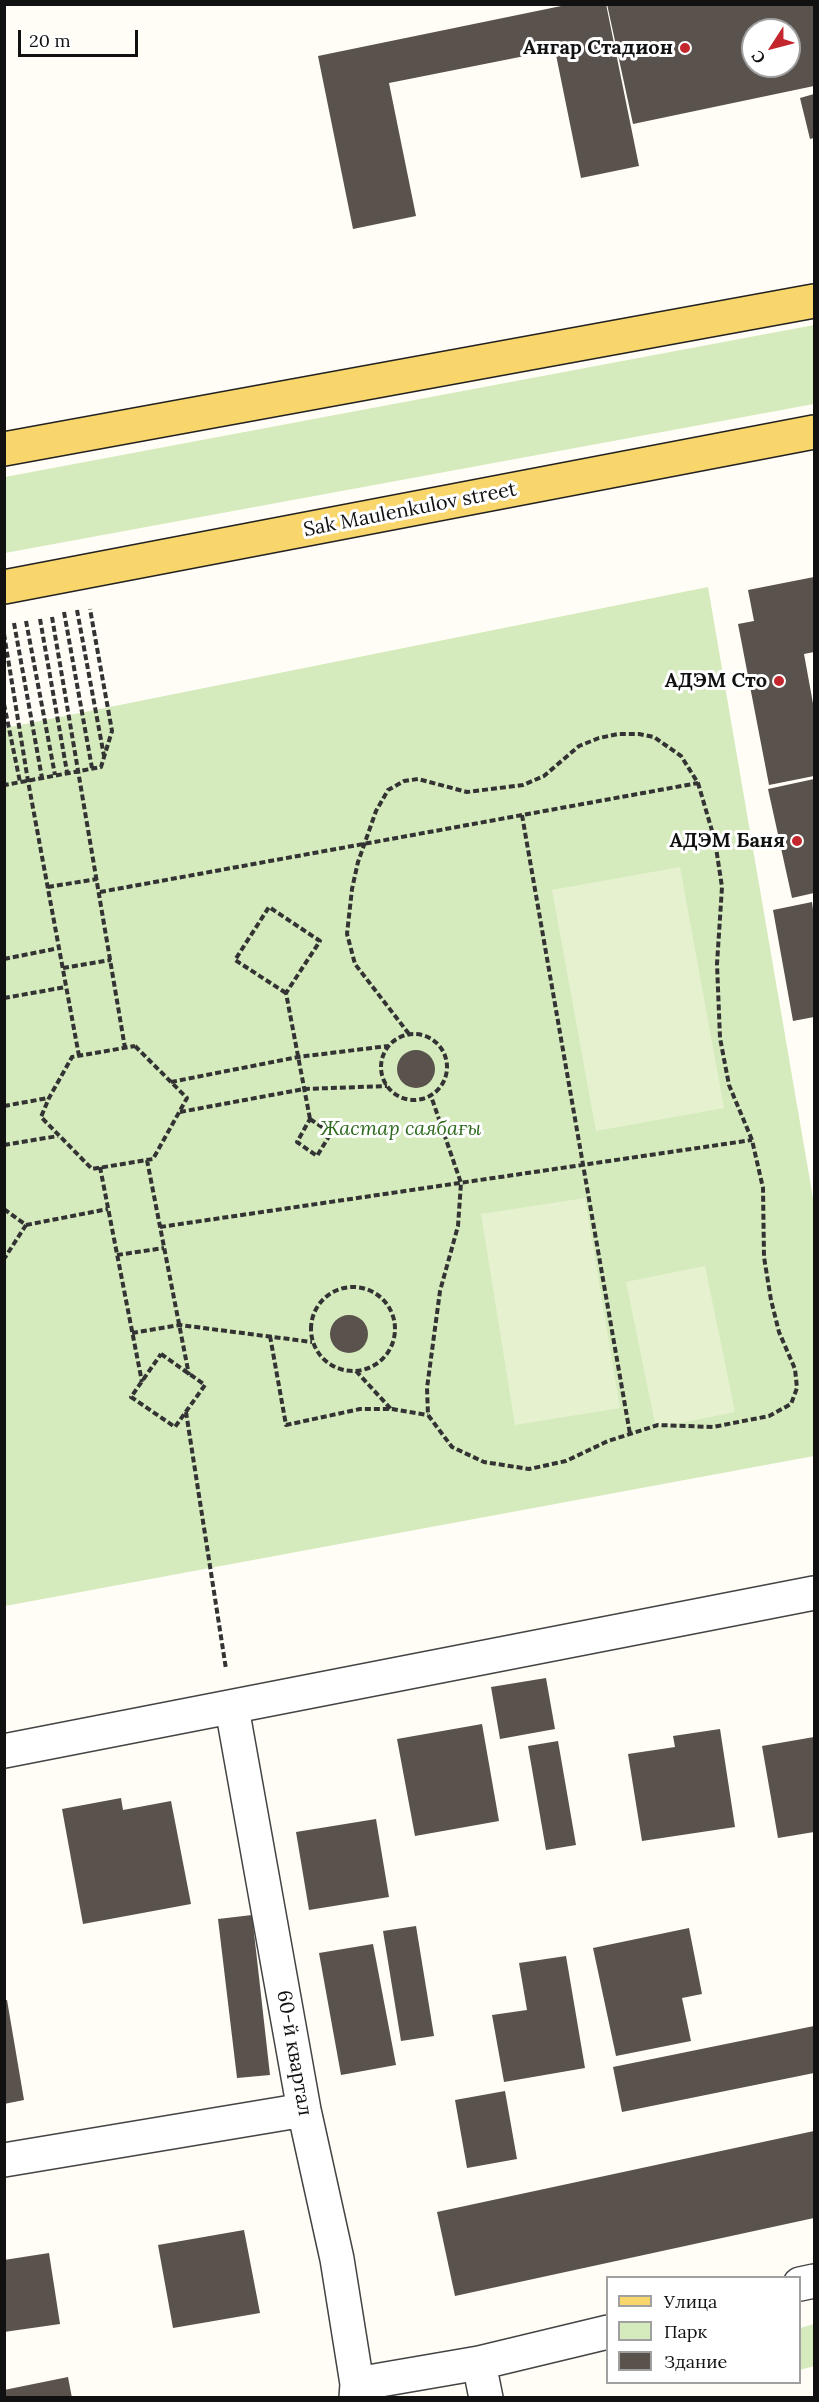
<!DOCTYPE html>
<html>
<head>
<meta charset="utf-8">
<style>
	body { margin:0 }
	#map { position:relative; width:819px; height:2402px; overflow:hidden; background:#fffdf5; font-family:Lora,serif }
	canvas { display:block }
	.frame { position:absolute; inset:0; border:6px solid #111; pointer-events:none }
	.legend { position:absolute; left:606px; top:2276px; width:195px; height:108px; box-sizing:border-box; background:#fff; border:2px solid #a0a0a0; margin:0; padding:8px 10px; list-style:none; font-size:18px; color:#111 }
	.legend li { display:flex; align-items:center; gap:12px; height:30px }
	.legend b { width:30px; border:2px solid #a0a0a0 }
	.north { position:absolute; left:741px; top:18px; width:60px; height:60px; box-sizing:border-box; background:#fff; border:2px solid #a0a0a0; border-radius:50%; rotate:234deg; font-size:16px; font-weight:700; line-height:24px; text-align:center; color:#111 }
	.north::after { content:''; display:block; margin:auto; width:21px; height:27px; background:#c4262e; clip-path:polygon(50% 0,100% 100%,50% 72%,0 100%) }
	.scale { position:absolute; left:18px; top:30px; width:120px; height:27px; box-sizing:border-box; border:3px solid #111; border-top:0; padding-left:8px; font-size:18px; line-height:21px; white-space:nowrap; color:#111; -webkit-text-stroke:4px #fff; paint-order:stroke }
</style>
</head>
<body>
<div id="map">
<canvas width="819" height="2402"></canvas>
<div class="frame"></div>
<ul class="legend">
<li><b style="height:8px;background:#f9d66b"></b>Улица</li>
<li><b style="height:16px;background:#d5ebbd"></b>Парк</li>
<li><b style="height:16px;background:#5a524d"></b>Здание</li>
</ul>
<div class="north">С</div>
<div class="scale">20 m</div>
</div>
<script>
const ctx = document.querySelector('canvas').getContext('2d');
ctx.lineJoin = 'round';
function fill(path, color) { ctx.fillStyle = color; ctx.fill(path, 'evenodd'); }
const poly = rows => new Path2D(rows.map(r => 'M' + r).join(''));
function stroke(path, color, width, dash) { ctx.strokeStyle = color; ctx.lineWidth = width; ctx.lineCap = dash ? 'butt' : 'round'; ctx.setLineDash(dash || []); ctx.stroke(path); }
function write(font, color, halo, rows, align = 'center') {
  ctx.font = font + ' Lora,serif'; ctx.lineWidth = 6; ctx.setLineDash([]); ctx.textBaseline = 'middle'; ctx.strokeStyle = halo; ctx.fillStyle = color; for (const [text, x, y, turn = 0] of rows) {
    ctx.save(); ctx.translate(x, y); ctx.rotate((+turn || 0) * Math.PI / 180); ctx.textAlign = isNaN(turn) ? turn : align; if (halo) ctx.strokeText(text, 0, 0); ctx.fillText(text, 0, 0); ctx.restore();
  }
}
fill(poly([
	[814,325,814,404,5,553,5,477],
	[708,587,814,1204,814,1456,5,1606,5,728],
	[814,2324,814,2366,800,2370,800,2328]
]), '#d5ebbd');
fill(poly([
	[680,867,724,1108,596,1131,552,890],
	[585,1198,620,1408,515,1425,481,1214],
	[705,1266,735,1412,656,1428,626,1282]
]), '#e6f2cf');
fill(poly([
	[571,4,606,4,639,166,581,178,555,50,389,83,416,216,353,229,318,56],
	[607,4,814,4,814,86,633,124],
	[753,30,789,30,789,66,753,66],
	[814,94,814,138,810,139,800,98],
	[814,577,814,652,804,654,814,709,814,776,769,785,738,624,754,621,748,590],
	[814,779,814,893,792,898,768,789],
	[812,902,814,917,814,1017,793,1021,773,910],
	'397 1069a19 19 0 1 1 38 0a19 19 0 1 1-38 0Z',
	'330 1334a19 19 0 1 1 38 0a19 19 0 1 1-38 0Z',
	[546,1678,555,1729,500,1739,491,1687],
	[482,1724,499,1821,415,1836,397,1739],
	[720,1729,735,1827,642,1841,628,1754,675,1747,673,1736],
	[814,1737,814,1832,778,1838,762,1746],
	[558,1741,576,1845,546,1850,528,1746],
	[121,1798,123,1810,171,1801,191,1904,83,1924,62,1809],
	[376,1819,389,1897,309,1910,296,1832],
	[252,1915,270,2075,237,2078,218,1919],
	[416,1926,434,2036,401,2041,383,1931],
	[689,1928,702,1994,682,1998,691,2041,616,2056,593,1948],
	[373,1944,396,2065,341,2075,319,1953],
	[566,1956,585,2068,504,2082,492,2015,527,2010,519,1963],
	[4,2000,7,2000,24,2100,4,2104],
	[814,2026,814,2073,622,2112,613,2067],
	[505,2091,517,2159,467,2168,455,2100],
	[814,2131,814,2218,455,2296,437,2212],
	[244,2230,260,2313,173,2328,158,2245],
	[49,2253,60,2324,4,2332,4,2260],
	[68,2377,72,2398,4,2398,4,2390]
]), '#5a524d');
const minor = poly([
	[232,1708,304,2110,337,2259,357,2384,356,2398],
	[4,1751,814,1593],
	[4,2160,304,2110],
	[800,2284,814,2281],
	[479,2363,486,2398],
	[357,2384,479,2363,608,2332]
]);
const major = poly([
	[4,449,814,301],
	[4,587,814,432]
]);
stroke(minor, '#444', 36);
stroke(major, '#222', 36);
stroke(poly([
	[77,610,104,756],
	[64,612,92,768],
	[52,617,125,1048],
	[40,619,67,772],
	[26,621,55,775],
	[14,623,42,778],
	[4,634,28,781,79,1056],
	[4,704,20,782],
	[4,783,5,785,101,767,112,731,90,609],
	[522,815,630,1434],
	[48,887,97,879],
	[100,892,698,783],
	[4,959,59,948],
	[63,968,111,960],
	[286,993,235,960,269,907,320,941,286,993,310,1119],
	[4,998,66,987],
	'381 1067a33 33 0 1 1 66 0a33 33 0 1 1-66 0Z',
	[409,1034,355,964,347,934,352,889,358,862,376,811,388,790,404,781,418,779,467,792,523,785,544,776,579,746,599,738,618,734,639,734,654,737,681,756,698,783,715,841,722,887,717,964,720,1038,729,1085,752,1140,763,1188,764,1257,771,1300,779,1332,795,1369,797,1388,791,1404,769,1416,713,1427,658,1425,608,1441,566,1461,529,1469,484,1462,452,1447,428,1415,427,1388,440,1291,458,1226,461,1183,431,1096],
	[135,1046,187,1098,153,1159,92,1169,41,1117,49,1098,72,1057,135,1046],
	[171,1082,298,1057,388,1046],
	[4,1106,48,1098],
	[180,1112,304,1089,387,1086],
	[310,1119,331,1133,317,1156,297,1142,310,1119],
	[4,1145,58,1136],
	[147,1160,189,1375],
	[100,1167,142,1382],
	[4,1209,26,1225,4,1259],
	[26,1225,108,1209],
	[160,1227,752,1140],
	[117,1255,164,1248],
	'311 1329a42 42 0 1 1 84 0a42 42 0 1 1-84 0Z',
	[132,1333,180,1325,312,1342],
	[270,1336,286,1425,360,1409,392,1409,428,1415],
	[161,1354,205,1385,175,1427,131,1397,161,1354],
	[356,1371,391,1409],
	[186,1412,226,1669]
]), '#333', 4, [6, 3]);
stroke(minor, '#fff', 33);
stroke(major, '#f9d66b', 33);
for (const [x, y, r, color] of [
	[685,48,6,"#c4262e"],
	[779,681,6,"#c4262e"],
	[797,841,6,"#c4262e"]
]) { const dot = new Path2D(); dot.arc(x, y, r, 0, 2 * Math.PI); ctx.fillStyle = color; ctx.fill(dot); stroke(dot, '#fff', 2); }
write('bold 20px', '#111', '#fff', [
	["Ангар Стадион",673,48],
	["АДЭМ Сто",767,681],
	["АДЭМ Баня",785,841]
], 'right');
write('20px', '#111', '#fff', [
	["Sak Maulenkulov street",410,510,-11],
	["60-й квартал",294,2053,80]
]);
write('italic 20px', '#2f6b1f', '#fff', [
	["Жастар саябағы",401,1129]
]);
</script>
</body>
</html>
